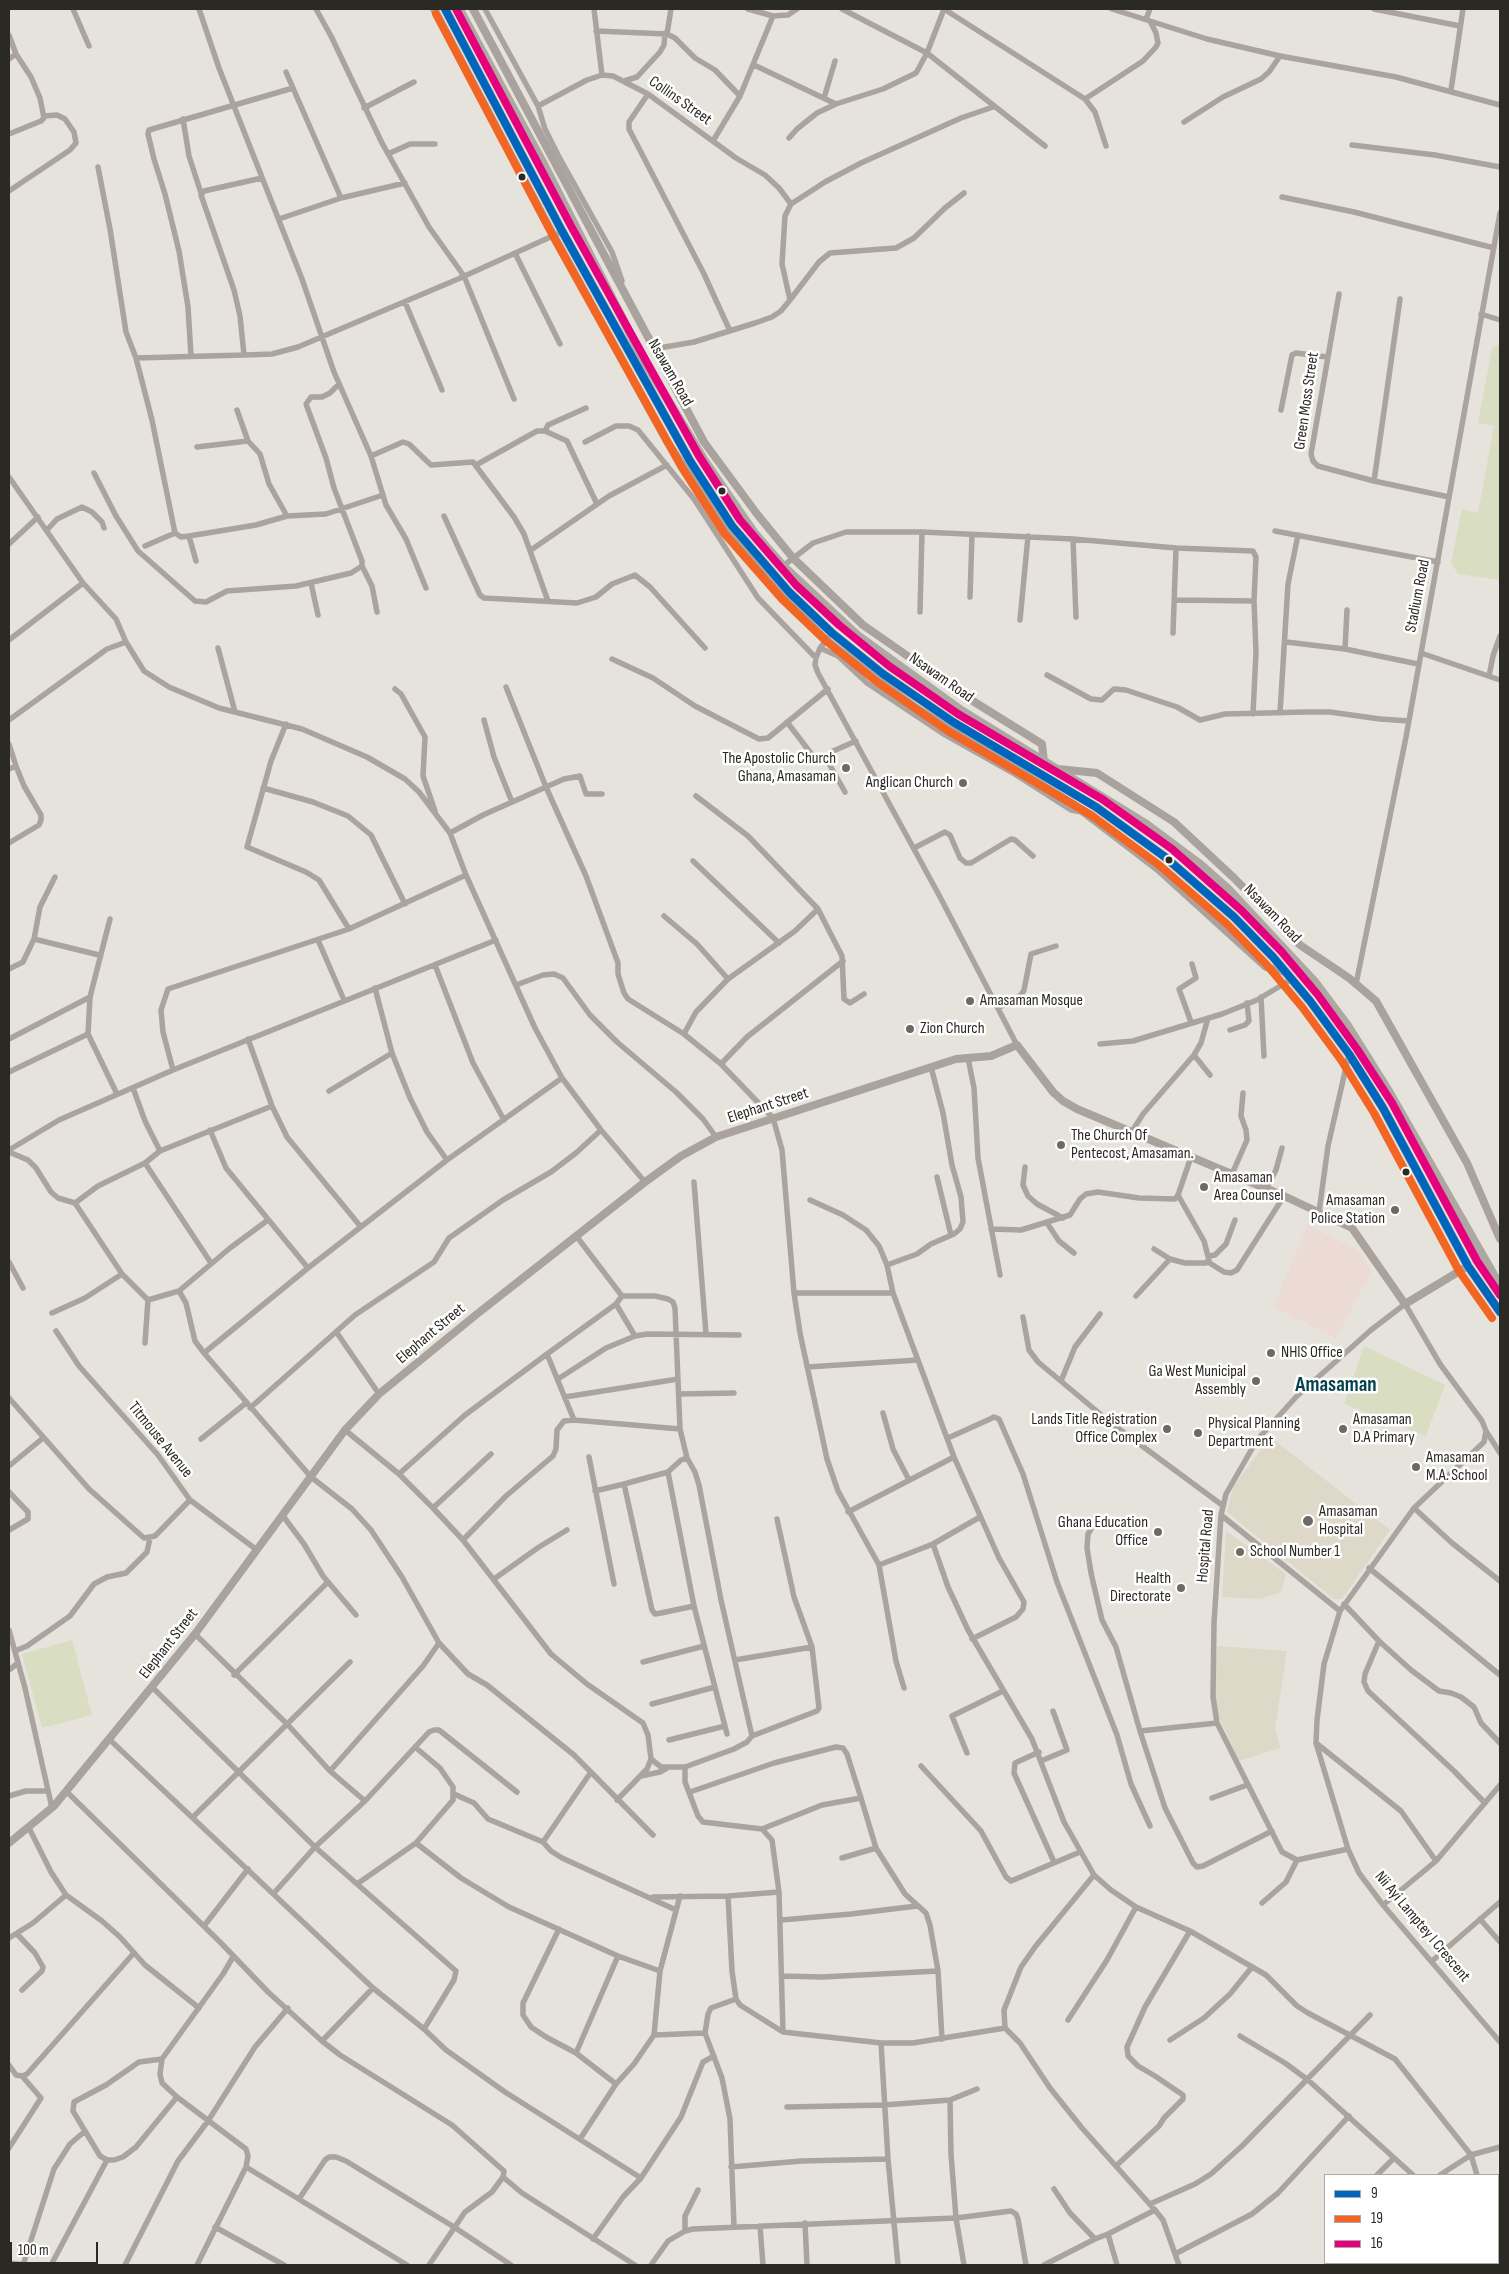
<!DOCTYPE html>
<html>
<head>
<meta charset="utf-8">
<style>
	body { margin:0 }
	#map { position:relative; width:1509px; height:2274px; overflow:hidden; background:#e6e3dc; font-family:"Sofia Sans Condensed",sans-serif }
	canvas { display:block }
	.frame { position:absolute; inset:0; border:10px solid #2b2924; pointer-events:none }
	.legend { position:absolute; left:1324px; top:2174px; width:175px; height:90px; box-sizing:border-box; background:#fff; border:1px solid #aaa9a7; margin:0; padding:6px 9px; list-style:none; font-size:15px; color:#2b2924 }
	.legend li { display:flex; align-items:center; gap:10px; height:25px }
	.legend b { width:25px; border:1px solid #aaa9a7 }
	.scale { position:absolute; left:10px; top:2242px; width:88px; height:22px; box-sizing:border-box; border:2px solid #2b2924; border-top:0; padding-left:6px; font-size:15px; line-height:18px; white-space:nowrap; color:#2b2924; -webkit-text-stroke:4px #fff; paint-order:stroke }
</style>
</head>
<body>
<div id="map">
<canvas width="1509" height="2274"></canvas>
<div class="frame"></div>
<ul class="legend">
<li><b style="height:6px;background:#0065bd"></b>9</li>
<li><b style="height:6px;background:#f26522"></b>19</li>
<li><b style="height:6px;background:#e5007d"></b>16</li>
</ul>
<div class="scale">100 m</div>
</div>
<script>
const ctx = document.querySelector('canvas').getContext('2d');
ctx.lineJoin = 'round';
function fill(path, color) { ctx.fillStyle = color; ctx.fill(path, 'evenodd'); }
const poly = rows => new Path2D(rows.map(r => 'M' + r).join(''));
function stroke(path, color, width, dash) { ctx.strokeStyle = color; ctx.lineWidth = width; ctx.lineCap = dash ? 'butt' : 'round'; ctx.setLineDash(dash || []); ctx.stroke(path); }
function write(font, color, halo, rows, align = 'center') {
  ctx.font = font + ' "Sofia Sans Condensed",sans-serif'; ctx.lineWidth = 5; ctx.setLineDash([]); ctx.textBaseline = 'middle'; ctx.strokeStyle = halo; ctx.fillStyle = color; for (const [text, x, y, turn = 0] of rows) {
    ctx.save(); ctx.translate(x, y); ctx.rotate((+turn || 0) * Math.PI / 180); ctx.textAlign = isNaN(turn) ? turn : align; if (halo) ctx.strokeText(text, 0, 0); ctx.fillText(text, 0, 0); ctx.restore();
  }
}
fill(poly([
	[1308,1225,1357,1250,1372,1270,1336,1338,1273,1307]
]), '#ebdbd4');
fill(poly([
	[1270,1437,1390,1530,1342,1599,1334,1599,1227,1512,1233,1487],
	[1226,1531,1286,1574,1281,1592,1260,1599,1222,1597],
	[1217,1646,1287,1651,1275,1728,1280,1748,1239,1761,1217,1713,1214,1702]
]), '#ded8c9');
fill(poly([
	[1500,344,1500,580,1458,574,1451,563,1462,509,1478,513,1494,426,1478,423,1492,348],
	[1364,1346,1445,1385,1426,1436,1344,1404],
	[72,1640,92,1715,42,1728,22,1654]
]), '#d9dec2');
stroke(poly([
	[73,9,89,46],
	[199,9,219,68,302,279,334,372,371,456,386,505,406,539,426,588],
	[316,9,331,36,382,143,429,227,464,276,514,399],
	[485,9,538,106,545,129,558,155,612,252,622,281],
	[594,9,602,75],
	[748,9,773,16],
	[842,9,927,53,1045,146],
	[944,9,1085,99,1095,112,1106,146],
	[1112,9,1207,39,1280,56,1396,77,1500,105],
	[1374,9,1460,26],
	[1146,19,1150,9],
	[596,31,667,34,675,38,695,58,715,70,740,96],
	[667,34,671,9],
	[9,35,16,54,31,77,40,98,44,118,41,121,9,134],
	[9,59,16,54],
	[754,65,836,104,883,89,916,73,927,53,944,9],
	[286,72,341,198],
	[624,81,637,77,660,52,664,45,665,33],
	[1451,90,1463,9],
	[648,94,629,122,629,129,704,274,730,331],
	[824,98,835,61],
	[1085,99,1143,61,1156,47,1158,43,1156,33,1150,21],
	[538,106,587,80,602,75,613,76,648,94,736,158,765,175,779,188,791,204],
	[364,108,414,82],
	[183,119,189,156,201,193],
	[1184,122,1223,97,1261,79,1269,72,1280,56],
	[789,138,797,129,817,113,836,104],
	[713,141,740,96,773,16,788,15,797,9],
	[1352,145,1435,155,1500,167],
	[388,154,410,144,435,144],
	[98,167,110,229,126,332,136,358,152,420,175,533,181,537,189,536,256,525,287,516,326,514,383,495],
	[9,191,70,150,76,143,74,132,65,119,57,115,44,116],
	[1282,197,1354,212,1494,248],
	[279,219,341,198,405,183],
	[515,253,560,344],
	[1339,294,1311,454,1313,461,1318,466,1374,481,1449,497],
	[790,300,819,262,830,253,896,248,914,238,945,208,964,193],
	[405,302,442,390],
	[1481,314,1500,320],
	[659,348,694,342,755,323,772,317,781,311,790,300,782,264,785,216,791,204,825,182,861,163,961,118,993,107],
	[244,355,240,316,234,290,201,195,204,191,262,178],
	[191,356,188,307,179,251,165,194,154,159,148,134,149,130,293,88],
	[136,358,244,355,272,354,298,347,458,279,557,234],
	[237,410,248,441,260,454,269,484,287,516],
	[1281,410,1292,355,1296,353,1327,357],
	[545,431,548,425,586,408],
	[585,442,616,426,629,426,638,430,694,499,758,598,816,658],
	[197,447,248,441],
	[371,456,403,442,409,444,431,465,473,462,514,517,524,534,548,601],
	[476,465,537,431,545,431,567,441,597,504],
	[94,473,116,516,138,551,195,601,206,602,227,591,296,586,351,573,362,566,362,561,334,488,326,458,306,404,311,397,322,397,330,393,339,384],
	[9,477,83,583,116,619,126,642],
	[1374,481,1400,299],
	[444,516,480,595,484,598,577,603,596,597,612,584,635,575,650,587,705,648],
	[47,530,57,519,82,507,92,512,102,522,104,528],
	[1275,531,1438,562],
	[189,536,196,561],
	[1073,539,1076,617],
	[9,544,38,517],
	[145,546,175,533],
	[531,550,609,496,667,465],
	[362,566,372,586,377,612],
	[783,566,813,543,846,532,922,532,1073,539,1176,548,1253,551,1256,557,1254,601,1256,652,1253,714],
	[311,583,318,615],
	[970,597,972,535],
	[1176,600,1254,601],
	[920,612,922,532],
	[1020,620,1028,536],
	[832,633,820,648,816,658,815,665,818,673,939,895,1017,1045],
	[1173,633,1176,548],
	[9,640,83,583],
	[1286,642,1345,649,1418,664],
	[218,648,235,712],
	[820,648,838,656,867,683,942,733,1013,773,1071,810,1082,812],
	[1345,649,1347,610],
	[1421,653,1500,680],
	[612,659,653,678,695,706,759,739,768,738,828,689],
	[1047,675,1091,699,1102,700,1114,689,1126,690,1177,707,1200,720,1225,714,1306,712,1330,712,1380,719,1409,721],
	[1489,676,1493,656,1500,636],
	[506,687,546,787,586,876,618,963,618,974,624,993,628,999,684,1034,721,1064,773,1118,782,1150,794,1293,800,1333,827,1459,838,1491,879,1565,896,1661,904,1688],
	[395,689,401,694,425,737,423,776,435,811],
	[1280,713,1288,584,1298,535],
	[9,720,107,649,126,642,144,671,169,687,219,708,302,729,367,757,405,779,419,792,450,833,466,875,535,1028,562,1078,601,1130,645,1182],
	[484,720,494,757,512,802],
	[787,722,813,756],
	[286,724,271,761,247,847,306,872,319,880,349,929],
	[9,744,16,766,9,769],
	[263,788,313,802,348,816,371,835,405,904],
	[845,792,828,762,828,757,831,752,856,741],
	[696,796,748,836,818,909,842,956,844,999,850,1003,864,994],
	[450,833,483,815,564,779,580,776,586,794,602,794],
	[9,843,39,825,41,820,41,815,24,786,16,766],
	[914,848,945,832,950,835,960,858,966,863,971,863,1011,839,1015,840,1033,856],
	[693,861,779,943],
	[664,916,697,944,728,979],
	[110,919,90,997,88,1034,117,1094],
	[34,939,99,955],
	[318,940,344,1000],
	[435,965,473,1063,504,1120],
	[9,969,23,962,34,939,40,907,55,877],
	[1356,984,1406,737,1500,213],
	[516,985,543,975,554,974,563,978,590,1015,617,1042,676,1092,703,1119,716,1137],
	[375,988,392,1053,410,1098,427,1132,447,1160],
	[1261,997,1264,1056],
	[998,1008,1021,995,1024,990,1031,954,1056,946],
	[1191,1022,1179,989,1196,978,1192,964],
	[1230,1030,1245,1025,1249,1021,1247,1003],
	[684,1034,696,1012,728,979,795,931,818,909],
	[9,1039,90,997],
	[248,1039,272,1106,287,1137,361,1227],
	[1100,1044,1133,1041,1222,1014,1257,1000,1292,979],
	[1194,1055,1210,1075],
	[968,1058,974,1088,978,1158,1000,1275],
	[721,1064,747,1037,843,961],
	[931,1067,943,1113,952,1165,961,1197,963,1222,960,1229,954,1234,931,1244,917,1254,887,1265,893,1293,954,1457,999,1558,1024,1602,1023,1609,1016,1617,972,1639],
	[173,1070,163,1032,161,1010,168,989,349,929,466,875],
	[9,1072,88,1034],
	[133,1088,145,1121,160,1151],
	[329,1091,392,1053],
	[210,1130,226,1168,308,1268],
	[1131,1133,1143,1114,1194,1055,1201,1043,1208,1018],
	[9,1150,59,1120,173,1070,496,940],
	[9,1152,28,1160,36,1168,51,1192,58,1198,75,1203,122,1274,148,1300],
	[145,1163,211,1263],
	[1025,1167,1023,1185,1028,1196,1037,1204,1063,1218],
	[1232,1174,1247,1140,1246,1130,1241,1116,1243,1093],
	[937,1177,951,1235],
	[694,1182,706,1334],
	[1266,1189,1276,1170,1282,1148],
	[810,1200,843,1215,866,1230,879,1246,887,1265],
	[75,1203,98,1186,145,1163,160,1151,272,1106],
	[1319,1212,1328,1146,1349,1054],
	[1047,1223,1059,1241,1074,1253],
	[991,1229,1021,1230,1070,1215,1080,1199,1086,1194,1098,1192,1139,1198,1175,1199,1178,1195,1191,1157],
	[577,1237,622,1296,655,1296,668,1299,673,1302,675,1308,680,1429,687,1458,681,1460,668,1472,624,1484,652,1610,655,1614,661,1613,694,1606],
	[1154,1249,1170,1259,1185,1263,1206,1263,1209,1260,1204,1241,1178,1195],
	[1209,1256,1215,1255,1226,1244,1235,1220],
	[9,1262,23,1288],
	[1208,1262,1224,1272,1231,1273,1237,1270,1284,1196],
	[179,1291,186,1303,195,1341,204,1353,311,1477,352,1509,371,1530,402,1577,439,1643,468,1674,487,1685,574,1755,653,1835],
	[794,1293,893,1293],
	[1136,1296,1170,1259],
	[148,1300,179,1291,230,1248,268,1220],
	[616,1304,635,1336],
	[52,1313,85,1298,122,1274],
	[1023,1317,1029,1350,1038,1362,1111,1423,1222,1505],
	[56,1331,79,1366,158,1455,190,1500,257,1550],
	[337,1333,379,1394],
	[145,1343,148,1300],
	[204,1353,308,1268,447,1160,562,1078],
	[807,1367,918,1360],
	[558,1379,606,1348,635,1336,647,1334,739,1335],
	[1061,1381,1075,1347,1100,1314],
	[679,1394,734,1393],
	[565,1397,678,1379],
	[9,1398,89,1489,144,1538,155,1536,190,1500],
	[250,1408,355,1315,434,1262,449,1238,503,1200,551,1172,576,1153,601,1130],
	[883,1413,893,1449,909,1480],
	[574,1420,547,1354,616,1304,622,1296],
	[345,1430,399,1474,433,1508,463,1540,551,1654,587,1684,643,1723,648,1735,651,1759,647,1769,617,1800],
	[1486,1431,1484,1442,1414,1508,1340,1611,1324,1664,1317,1720,1316,1743,1348,1849,1359,1873,1383,1905,1500,2042],
	[948,1438,990,1419,994,1417,999,1419,1023,1474,1057,1582,1117,1735,1131,1784,1150,1826],
	[201,1439,246,1403],
	[589,1457,614,1584],
	[687,1458,695,1472,699,1485,721,1600,752,1736],
	[9,1466,43,1438],
	[668,1472,694,1606,727,1734],
	[399,1474,465,1415,547,1354],
	[595,1491,624,1484],
	[9,1492,28,1512,28,1519,9,1530],
	[433,1508,491,1454],
	[1414,1508,1452,1543,1500,1581],
	[848,1512,954,1457],
	[1221,1515,1340,1611],
	[283,1516,304,1544,323,1576,356,1615],
	[777,1519,794,1597,812,1647,819,1708,817,1711,752,1736,747,1742,734,1749,685,1767,685,1782,698,1816,703,1822,762,1829,822,1805,861,1798,876,1848,905,1894,926,1913,930,1925,938,1971,942,2039],
	[1097,1519,1088,1534,1087,1548,1091,1573,1102,1620,1116,1647,1140,1731,1217,1723],
	[463,1540,506,1496,553,1456,556,1449,557,1430,564,1421,574,1420,680,1429],
	[933,1544,948,1587,968,1630,1032,1739,1064,1822,1094,1875,1111,1890,1136,1907,1190,1931,1266,1975,1297,2006,1308,2013,1395,2059,1471,2155,1477,2175],
	[879,1565,933,1544,980,1517],
	[1369,1568,1500,1675],
	[494,1579,539,1547,567,1530],
	[1344,1604,1379,1641,1365,1674,1364,1682,1368,1691,1454,1771,1485,1803],
	[9,1630,25,1688,52,1808],
	[195,1634,288,1725,330,1771,365,1801],
	[1379,1641,1411,1670,1439,1691,1451,1693,1461,1697,1474,1707,1481,1723,1500,1743],
	[15,1651,27,1646,70,1616,94,1584,107,1577,126,1573,147,1552,150,1538],
	[735,1660,812,1647],
	[643,1662,704,1646],
	[9,1670,18,1663],
	[234,1675,328,1582],
	[152,1687,315,1847,357,1884,416,1843,453,1800,453,1787,440,1768,415,1747],
	[652,1704,715,1687],
	[1140,1731,1165,1808,1193,1863,1197,1867,1203,1866,1272,1831],
	[109,1739,373,1988,424,2029,446,2050,505,2092,641,2178,623,2197,593,2239],
	[669,1740,725,1726],
	[1316,1743,1401,1811,1436,1861],
	[1039,1752,1015,1763,1014,1773,1054,1862],
	[967,1753,952,1716,1003,1691],
	[651,1759,661,1767,685,1767],
	[1041,1761,1067,1750,1053,1711],
	[921,1766,981,1831,1006,1877,1011,1881,1080,1852],
	[330,1771,423,1666,439,1643],
	[591,1772,543,1842,551,1851,562,1858,676,1910],
	[641,1776,660,1772,667,1768],
	[66,1791,222,1944,268,1992,322,2041,340,2055,452,2125,504,2171,503,2177,492,2192,465,2212,429,2265],
	[690,1792,774,1763,836,1747,843,1748,847,1754,861,1798],
	[454,1794,474,1803,488,1819,543,1842],
	[9,1796,26,1791,48,1791],
	[1212,1798,1247,1785],
	[193,1817,350,1662],
	[29,1828,51,1872,66,1895,102,1921,120,1937,145,1965,199,2008],
	[762,1829,772,1840,779,1892,783,2032],
	[416,1843,461,1878,509,1907,618,1956,660,1971],
	[1348,1849,1297,1860,1282,1852,1217,1723,1213,1697,1214,1623,1221,1515,1226,1494,1257,1440,1297,1396,1371,1330,1405,1304,1440,1364,1482,1421,1486,1431,1500,1453],
	[842,1858,876,1848],
	[357,1884,456,1971,454,1980,424,2029],
	[274,1893,315,1847,365,1801,429,1732,434,1730,439,1730,517,1792],
	[728,1896,732,1971,736,1999,740,2005,783,2032,881,2043,913,2043,1005,2028,1020,2043,1050,2088,1082,2128,1155,2210,1163,2220,1179,2265],
	[653,1897,728,1896,779,1892],
	[1262,1903,1286,1882,1297,1860],
	[1383,1905,1436,1861,1500,1785],
	[1480,1919,1500,1942],
	[781,1920,851,1914,917,1906],
	[204,1926,248,1869],
	[559,1929,523,2003,523,2015,531,2027,546,2037,576,2053,616,2084],
	[17,1934,35,1953,43,1967,42,1971,22,1990],
	[9,1938,33,1923,66,1895],
	[1432,1961,1500,1902],
	[782,1976,822,1977,938,1971],
	[1068,2020,1107,1960,1136,1907],
	[1005,2028,1004,2010,1021,1967,1035,1947,1094,1875],
	[705,2033,708,2014,711,2008,736,1999],
	[654,2035,705,2033,722,2078,730,2119,734,2227],
	[1240,2036,1285,2063,1308,2080,1413,2175],
	[1170,2040,1204,2018,1230,1994,1252,1967],
	[322,2041,373,1988],
	[881,2043,888,2159,898,2265],
	[576,2053,618,1956],
	[162,2059,139,2062,106,2085,74,2102,73,2111,100,2156,107,2160,114,2160,123,2157,136,2147,177,2097],
	[9,2065,16,2075,22,2076,41,2098,9,2148],
	[22,2076,27,2074,133,1954],
	[787,2107,884,2105,950,2100,977,2089],
	[580,2139,616,2084,634,2064,654,2035,660,1971,680,1896],
	[1117,2165,1159,2126,1164,2118,1183,2099,1183,2095,1155,2076,1138,2066,1128,2056,1127,2047,1145,2007,1190,1931],
	[246,2167,407,2265],
	[731,2167,801,2161,888,2159],
	[1377,2175,1394,2158],
	[1440,2175,1471,2155,1500,2147],
	[503,2177,522,2193,635,2265],
	[641,2178,681,2117,703,2062,714,2056],
	[1054,2189,1070,2213,1095,2239],
	[299,2199,325,2160,329,2157,336,2157,346,2161,454,2227,511,2265],
	[1150,2204,1195,2184,1211,2174,1242,2146,1370,2015],
	[805,2223,807,2265],
	[760,2226,763,2265],
	[215,2227,284,2265],
	[685,2231,685,2216,698,2190],
	[1498,2233,1500,2234],
	[1108,2234,1155,2210],
	[1175,2254,1252,2214,1278,2193,1349,2116],
	[9,2263,26,2265],
	[1395,2263,1395,2265],
	[23,2265,54,2169,70,2144,84,2132],
	[51,2265,107,2160],
	[125,2265,178,2161,208,2121,255,2047,288,2008],
	[197,2265,246,2167,248,2156,246,2149,177,2097,162,2083,160,2074,162,2059,223,1974,233,1957],
	[651,2265,668,2241,685,2231,693,2229,956,2218,951,2154,950,2100],
	[964,2265,956,2218,1011,2211,1016,2214,1018,2219,1026,2265],
	[1044,2265,1095,2239,1108,2234,1117,2265],
	[1362,2265,1365,2263],
	[1491,2265,1491,2263]
]), '#aaa39f', 5.5);
stroke(poly([
	[434,9,548,225,668,443,721,522,761,572,826,640,877,679,916,708,1073,804,1158,869,1266,967,1285,972],
	[473,9,704,442,757,514,793,558,863,625,968,698,1042,744,1044,762],
	[1058,769,1097,773,1174,822,1234,878,1300,945,1349,978,1376,1001,1467,1163,1500,1239],
	[9,1843,54,1806,195,1634,345,1430,379,1394,477,1314,645,1182,681,1156,716,1137,956,1059,991,1056,1017,1045,1053,1092,1063,1101,1077,1109,1284,1196,1352,1228,1405,1304,1468,1266]
]), '#a9a29d', 8);
stroke(poly([
	[445,9,562,231,690,461,732,526,789,592,832,633,883,674,953,722,1096,807,1165,857,1234,917,1273,957,1310,1001,1349,1054,1383,1108,1468,1266,1500,1312],
	[459,9,544,165,642,357,704,460,755,534,783,566,858,636,959,709,1146,824,1201,865,1228,889,1314,981,1347,1025,1389,1092,1500,1286]
]), '#aea8a2', 9);
stroke(poly([
	[445,9,562,231,690,461,732,526,789,592,832,633,883,674,953,722,1096,807,1165,857,1234,917,1273,957,1310,1001,1349,1054,1383,1108,1468,1266,1500,1312]
]), '#0065bd', 8);
stroke(poly([
	[436,14,553,236,681,466,724,533,782,599,826,641,877,682,948,731,1091,815,1159,865,1227,924,1266,964,1302,1007,1341,1060,1374,1113,1459,1271,1492,1318]
]), '#f26522', 8);
stroke(poly([
	[456,9,571,226,699,456,740,520,796,585,839,625,889,666,958,714,1102,799,1172,849,1241,910,1281,951,1318,995,1357,1049,1392,1103,1477,1261,1500,1295]
]), '#e5007d', 8);
for (const [x, y, r, color] of [
	[522,177,4.5,"#2b2924"],
	[722,491,4.5,"#2b2924"],
	[846,768,5,"#6c6a64"],
	[963,783,5,"#6c6a64"],
	[1169,860,4.5,"#2b2924"],
	[970,1001,5,"#6c6a64"],
	[910,1029,5,"#6c6a64"],
	[1061,1145,5,"#6c6a64"],
	[1406,1172,4.5,"#2b2924"],
	[1204,1187,5,"#6c6a64"],
	[1395,1210,5,"#6c6a64"],
	[1271,1353,5,"#6c6a64"],
	[1256,1381,5,"#6c6a64"],
	[1167,1429,5,"#6c6a64"],
	[1343,1429,5,"#6c6a64"],
	[1198,1433,5,"#6c6a64"],
	[1416,1467,5,"#6c6a64"],
	[1308,1521,6,"#6c6a64"],
	[1158,1532,5,"#6c6a64"],
	[1240,1552,5,"#6c6a64"],
	[1181,1588,5,"#6c6a64"]
]) { const dot = new Path2D(); dot.arc(x, y, r, 0, 2 * Math.PI); ctx.fillStyle = color; ctx.fill(dot); stroke(dot, '#fff', 2); }
write('16px', '#2b2924', '#fff', [
	["Collins Street",680,101,35],
	["Nsawam Road",670,373,60],
	["Green Moss Street",1307,401,-82],
	["Stadium Road",1418,596,-79],
	["Nsawam Road",941,678,35],
	["Nsawam Road",1272,914,46],
	["Elephant Street",768,1106,-18],
	["Elephant Street",431,1334,-40],
	["Titmouse Avenue",160,1440,51],
	["Hospital Road",1206,1546,-85],
	["Elephant Street",169,1644,-52],
	["Nii Ayi Lamptey I Crescent",1422,1927,50]
]);
write('16px', '#2b2924', '#fff', [
	["The Apostolic Church",836,759,"right"],
	["Ghana, Amasaman",836,777,"right"],
	["Anglican Church",953,783,"right"],
	["Amasaman Mosque",980,1001],
	["Zion Church",920,1029],
	["The Church Of",1071,1136],
	["Pentecost, Amasaman.",1071,1154],
	["Amasaman",1214,1178],
	["Area Counsel",1214,1196],
	["Amasaman",1385,1201,"right"],
	["Police Station",1385,1219,"right"],
	["NHIS Office",1281,1353],
	["Ga West Municipal",1246,1372,"right"],
	["Assembly",1246,1390,"right"],
	["Lands Title Registration",1157,1420,"right"],
	["Office Complex",1157,1438,"right"],
	["Amasaman",1353,1420],
	["D.A Primary",1353,1438],
	["Physical Planning",1208,1424],
	["Department",1208,1442],
	["Amasaman",1426,1458],
	["M.A. School",1426,1476],
	["Amasaman",1319,1512],
	["Hospital",1319,1530],
	["Ghana Education",1148,1523,"right"],
	["Office",1148,1541,"right"],
	["School Number 1",1250,1552],
	["Health",1171,1579,"right"],
	["Directorate",1171,1597,"right"]
], 'left');
write('bold 21px', '#03424d', '#fff', [
	["Amasaman",1336,1386]
]);
</script>
</body>
</html>
